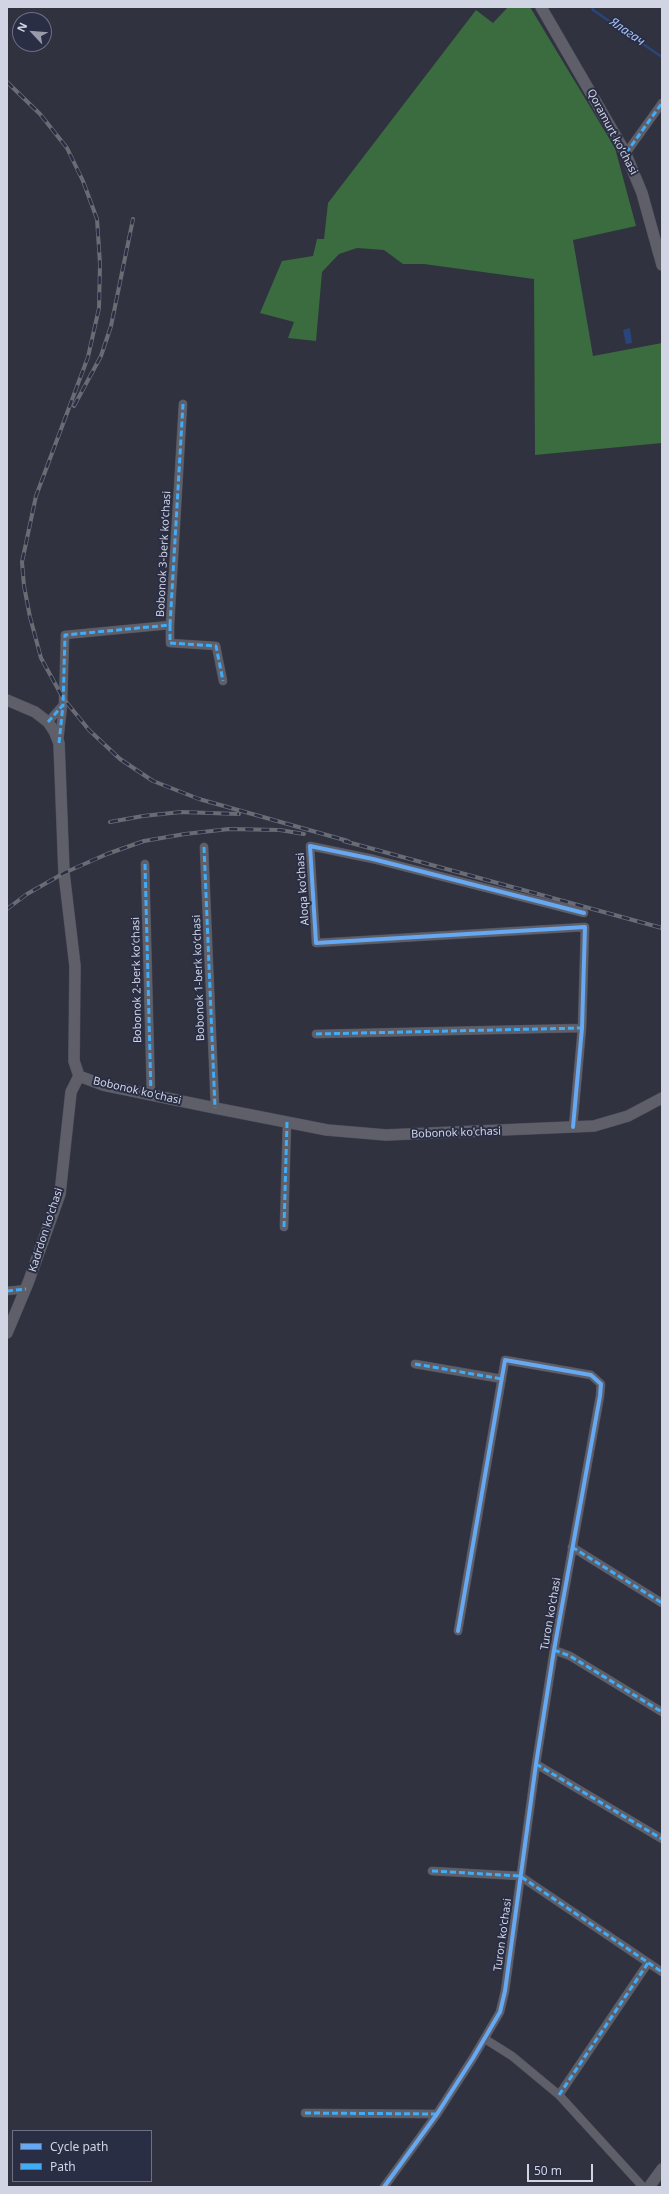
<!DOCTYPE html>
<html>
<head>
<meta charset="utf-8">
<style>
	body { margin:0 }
	#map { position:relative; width:669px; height:2194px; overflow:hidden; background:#30323f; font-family:"Noto Sans",sans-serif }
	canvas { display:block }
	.frame { position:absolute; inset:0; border:8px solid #d1d4e3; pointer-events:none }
	.legend { position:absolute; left:12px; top:2130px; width:140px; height:52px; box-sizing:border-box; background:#2a2e45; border:1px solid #6d7084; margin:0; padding:5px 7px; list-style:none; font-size:12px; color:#d1d4e3 }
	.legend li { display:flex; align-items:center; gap:8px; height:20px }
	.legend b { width:20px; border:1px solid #6d7084 }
	.north { position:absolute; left:12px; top:12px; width:40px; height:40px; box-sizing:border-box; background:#2a2e45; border:1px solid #6d7084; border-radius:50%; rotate:296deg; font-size:11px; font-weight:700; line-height:16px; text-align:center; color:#d1d4e3 }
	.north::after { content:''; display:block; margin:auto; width:14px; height:18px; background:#999baa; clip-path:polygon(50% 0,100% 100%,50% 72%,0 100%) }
	.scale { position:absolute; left:527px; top:2164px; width:66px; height:18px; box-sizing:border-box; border:2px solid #d1d4e3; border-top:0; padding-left:5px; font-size:12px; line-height:14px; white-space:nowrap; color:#d1d4e3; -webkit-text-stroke:3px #2a2e45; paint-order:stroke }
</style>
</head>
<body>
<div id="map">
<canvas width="669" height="2194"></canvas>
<div class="frame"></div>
<ul class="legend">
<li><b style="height:5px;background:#66a8f1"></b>Cycle path</li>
<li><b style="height:5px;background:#42abf6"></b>Path</li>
</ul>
<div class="north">N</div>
<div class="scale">50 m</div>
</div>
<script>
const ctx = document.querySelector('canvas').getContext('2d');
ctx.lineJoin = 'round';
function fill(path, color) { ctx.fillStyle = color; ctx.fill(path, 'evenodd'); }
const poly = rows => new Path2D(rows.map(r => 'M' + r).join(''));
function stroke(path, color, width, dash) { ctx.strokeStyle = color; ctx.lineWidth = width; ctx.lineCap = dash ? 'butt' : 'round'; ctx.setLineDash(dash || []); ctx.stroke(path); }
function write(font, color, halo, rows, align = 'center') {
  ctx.font = font + ' "Noto Sans",sans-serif'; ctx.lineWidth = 4; ctx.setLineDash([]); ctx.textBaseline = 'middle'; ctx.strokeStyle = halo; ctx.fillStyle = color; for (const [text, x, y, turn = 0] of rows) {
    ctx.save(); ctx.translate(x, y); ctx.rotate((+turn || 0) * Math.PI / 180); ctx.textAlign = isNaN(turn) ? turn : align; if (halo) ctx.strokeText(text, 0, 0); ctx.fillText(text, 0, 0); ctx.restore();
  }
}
fill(poly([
	[508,7,530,7,615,148,636,226,573,240,593,356,662,343,662,443,535,455,534,279,424,264,403,264,384,250,357,248,339,254,322,272,316,341,288,338,294,322,260,313,282,261,313,256,317,239,324,239,328,203,476,10,493,23]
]), '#3a6c3f');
fill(poly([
	[630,328,632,343,626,344,623,330]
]), '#2a457a');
stroke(poly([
	[592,7,593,10,662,57]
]), '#2a457a', 2.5);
const street = poly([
	[625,152,629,149,662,103],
	[170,625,170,643,216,646,223,681],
	[48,722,63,705,65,635,170,625,183,404],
	[59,742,63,705],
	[204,847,215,1108],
	[145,864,151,1095],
	[316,1034,582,1028],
	[573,1127,582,1028,585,927,316,943,310,846,373,859,584,913],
	[284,1227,287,1122],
	[7,1291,26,1289],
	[415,1364,502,1379],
	[572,1547,662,1603],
	[554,1650,570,1656,662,1712],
	[536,1764,662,1839],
	[432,1871,520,1876,662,1972],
	[485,2039,512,2056,559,2095,643,2187],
	[559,2095,648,1963],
	[305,2113,437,2114],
	[384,2187,437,2114,473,2058,500,2012,505,1991,536,1764,554,1650,600,1396,601,1384,591,1375,505,1360,458,1631]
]);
const secondary = poly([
	[541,7,625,152,642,193,662,265],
	[7,700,35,712,48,722,54,731,59,743,64,873,75,966,74,1061,79,1076,103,1085,215,1108,327,1130,386,1135,594,1126,628,1116,662,1098],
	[7,1333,28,1283,60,1194,71,1092,79,1076],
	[649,2187,662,2169]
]);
stroke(street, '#4e505b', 9);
stroke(secondary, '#4e505b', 12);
stroke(street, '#5e5f69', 8);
stroke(secondary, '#5e5f69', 11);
const rail = poly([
	[7,82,40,114,67,148,83,181,97,219,100,264,99,308,88,357,36,496,22,562,24,586,30,617,41,658,63,698,89,730,120,759,153,781,199,799,348,841],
	[74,406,101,356,111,326,133,219],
	[110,822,143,816,181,812,239,814],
	[344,841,662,928],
	[7,909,27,894,64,873,107,854,144,841,185,834,229,829,280,830,304,834]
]);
stroke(rail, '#6a6c75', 4);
stroke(rail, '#2a2e45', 2.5, [8]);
stroke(poly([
	[625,152,629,149,662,103],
	[170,625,170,643,216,646,223,681],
	[48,722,63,705,65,635,170,625,183,404],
	[59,743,63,705],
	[204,847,215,1108],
	[145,864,151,1095],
	[316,1034,582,1028],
	[284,1227,287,1122],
	[7,1291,26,1289],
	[415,1364,502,1379],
	[572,1547,662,1603],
	[554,1650,570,1656,662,1712],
	[536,1764,662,1839],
	[432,1871,520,1876,662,1972],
	[559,2095,648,1963],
	[305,2113,437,2114]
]), '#42abf6', 3, [6, 3]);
stroke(poly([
	[573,1127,582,1028,585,927,316,943,310,846,373,859,584,913],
	[384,2187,437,2114,473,2058,500,2012,505,1991,536,1764,554,1650,600,1396,601,1384,591,1375,505,1360,458,1631]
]), '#66a8f1', 4);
write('11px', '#d1d4e3', '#2a2e45', [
	["Qoramurt koʻchasi",612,132,62],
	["Bobonok 3-berk koʻchasi",164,554,-87],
	["Aloqa ko'chasi",303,889,-94],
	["Bobonok 1-berk koʻchasi",199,978,-92],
	["Bobonok 2-berk koʻchasi",137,980,-91],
	["Bobonok ko'chasi",137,1091,13],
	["Bobonok ko'chasi",456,1133,-2],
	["Kadrdon ko'chasi",46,1230,-72],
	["Turon ko'chasi",551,1614,-80],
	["Turon ko'chasi",503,1935,-82]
]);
write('italic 12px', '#a4c1f4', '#2a2e45', [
	["Ялагач",627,32,35]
]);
</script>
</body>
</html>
